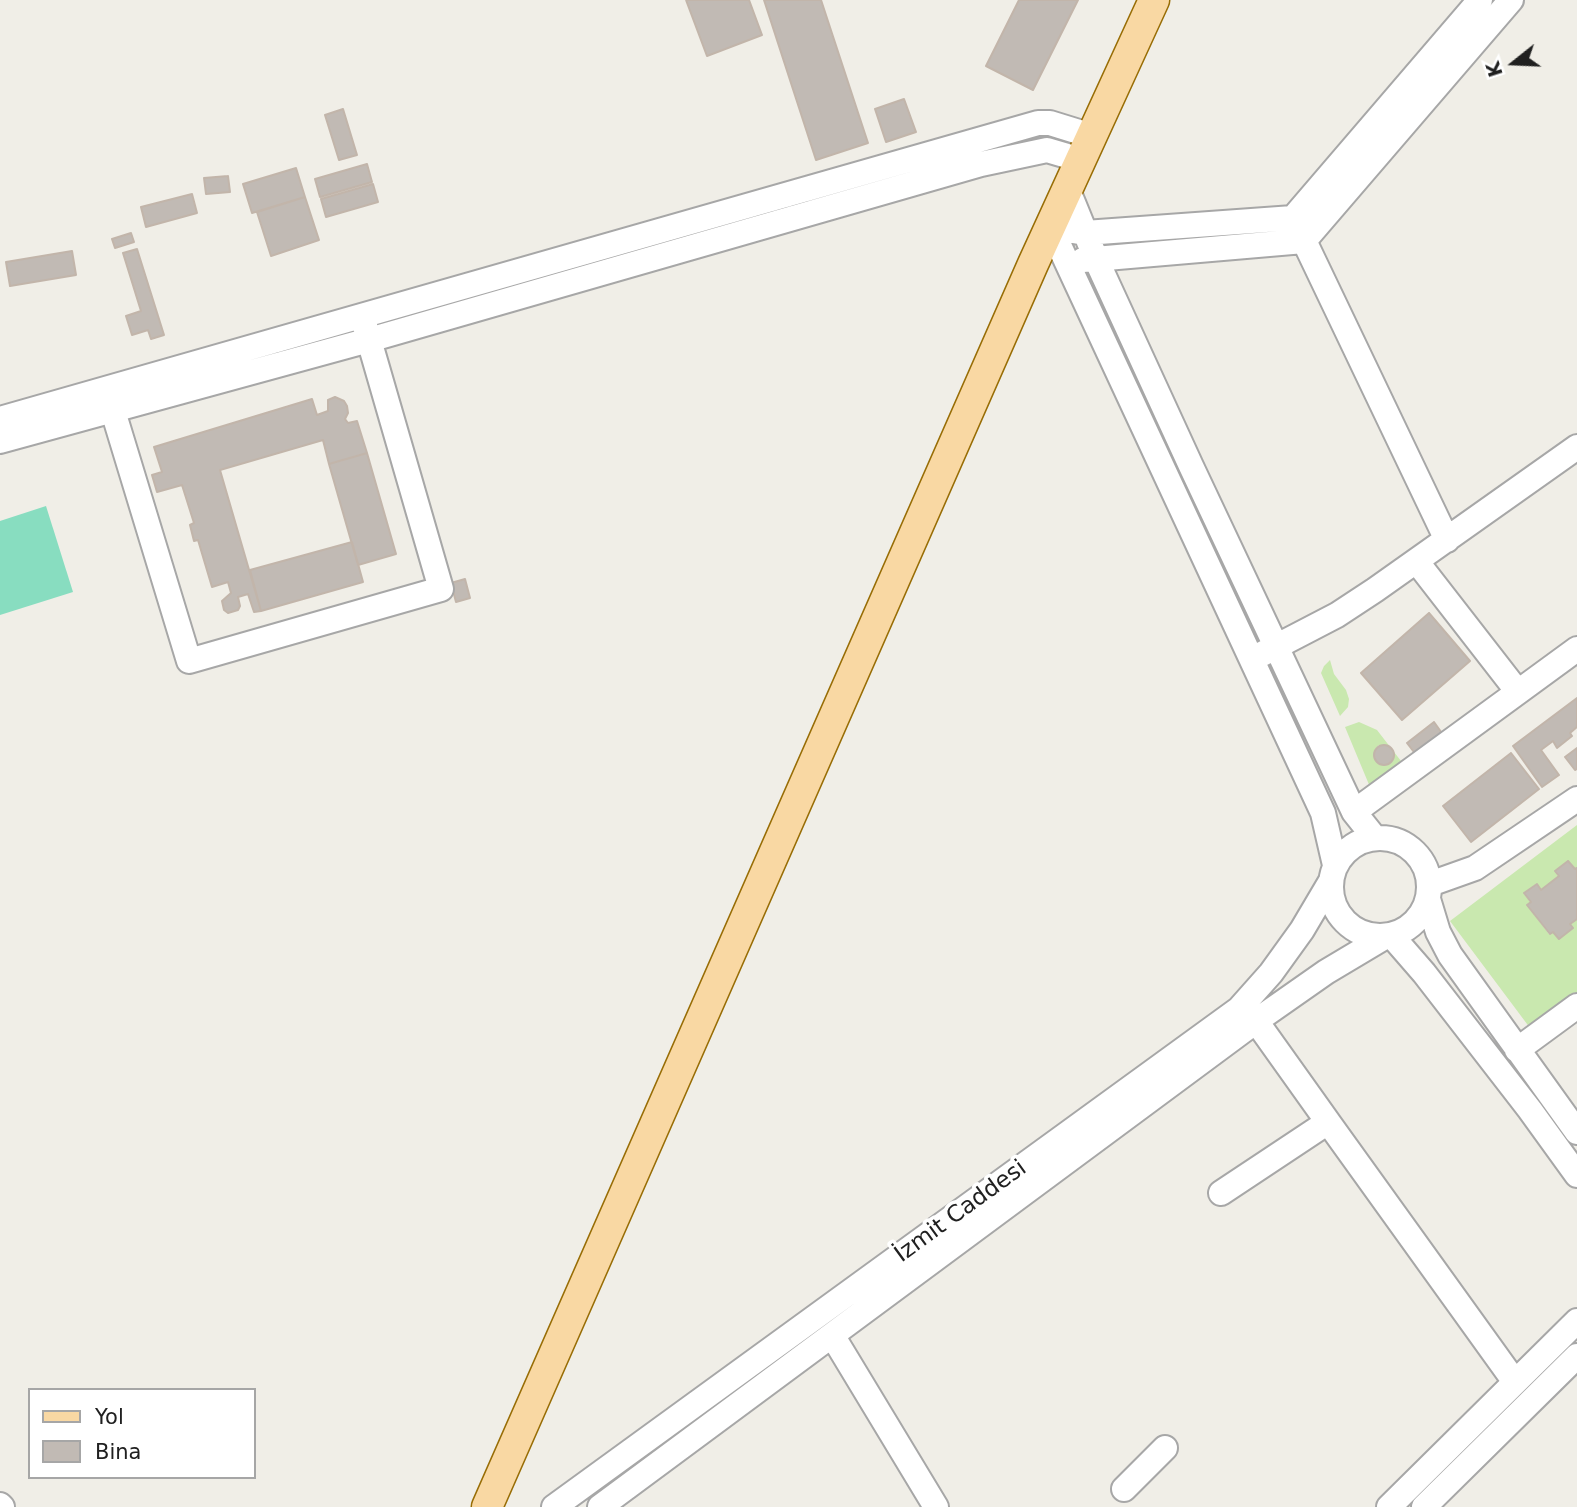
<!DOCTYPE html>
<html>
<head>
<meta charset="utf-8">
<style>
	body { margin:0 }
	#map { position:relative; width:1577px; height:1507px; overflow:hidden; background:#f0eee7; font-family:"DejaVu Sans",sans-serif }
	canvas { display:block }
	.legend { position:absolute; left:28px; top:1388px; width:228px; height:91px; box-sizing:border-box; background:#fff; border:2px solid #a6a6a6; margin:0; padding:9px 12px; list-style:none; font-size:21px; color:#202020 }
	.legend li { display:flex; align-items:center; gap:14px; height:35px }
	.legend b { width:35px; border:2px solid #a6a6a6 }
	.north { position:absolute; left:1479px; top:28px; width:70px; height:70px; -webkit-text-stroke:5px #fff; paint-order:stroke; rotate:252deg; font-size:19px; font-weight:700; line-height:28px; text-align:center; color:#202020 }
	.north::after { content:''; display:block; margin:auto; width:24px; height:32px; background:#202020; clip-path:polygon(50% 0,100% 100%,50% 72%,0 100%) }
</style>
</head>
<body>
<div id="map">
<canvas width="1577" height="1507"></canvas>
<ul class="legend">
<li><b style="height:9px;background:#f9d8a3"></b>Yol</li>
<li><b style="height:19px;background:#c1bab4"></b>Bina</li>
</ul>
<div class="north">K</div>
</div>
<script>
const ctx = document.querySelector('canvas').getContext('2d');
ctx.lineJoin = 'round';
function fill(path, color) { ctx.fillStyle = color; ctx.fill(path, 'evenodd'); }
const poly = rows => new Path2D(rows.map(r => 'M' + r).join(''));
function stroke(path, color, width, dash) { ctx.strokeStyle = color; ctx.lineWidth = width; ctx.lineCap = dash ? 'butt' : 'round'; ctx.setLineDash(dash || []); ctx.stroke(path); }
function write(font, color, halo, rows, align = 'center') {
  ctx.font = font + ' "DejaVu Sans",sans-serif'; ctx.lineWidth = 7; ctx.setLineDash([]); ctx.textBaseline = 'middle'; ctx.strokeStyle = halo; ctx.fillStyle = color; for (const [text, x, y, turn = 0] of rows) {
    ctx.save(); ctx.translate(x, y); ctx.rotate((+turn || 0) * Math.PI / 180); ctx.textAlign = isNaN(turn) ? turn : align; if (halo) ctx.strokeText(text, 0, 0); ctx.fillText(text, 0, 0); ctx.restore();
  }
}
fill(poly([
	[1330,660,1334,674,1346,690,1349,699,1348,707,1340,716,1321,673,1324,666],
	[1359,722,1377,730,1401,761,1399,774,1370,787,1345,727],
	[1379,745,1388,746,1394,753,1393,758,1387,764,1379,764,1374,757,1376,748],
	[1577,825,1577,868,1575,869,1568,861,1555,871,1559,876,1541,890,1536,884,1524,894,1531,902,1527,905,1549,934,1553,932,1559,939,1572,929,1570,924,1577,919,1577,992,1530,1028,1450,921]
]), '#c9e8af');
fill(poly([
	[46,506,73,592,0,615,0,521]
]), '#88ddc0');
const building = poly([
	[686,0,749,0,762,35,707,56,686,0],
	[764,0,821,0,868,143,816,160,764,0],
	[1019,0,1078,0,1033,90,986,66,1019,0],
	[904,99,916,132,886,142,875,109,904,99],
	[343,109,357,155,339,160,325,115,343,109],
	[367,164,372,182,320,197,315,179,367,164],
	[296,168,305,197,252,213,243,184,296,168],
	[228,176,230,192,206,194,204,178,228,176],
	[373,184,378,202,326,217,321,199,373,184],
	[192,194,197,213,146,227,141,207,192,194],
	[305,197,319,240,271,256,257,212,305,197],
	[131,233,134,242,115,248,112,239,131,233],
	[137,249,164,335,151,339,148,330,132,335,126,316,141,311,123,253,137,249],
	[72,251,76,275,10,286,6,262,72,251],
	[335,397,344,401,347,406,348,413,345,419,348,423,357,421,367,453,329,464,323,440,220,470,261,611,254,612,248,594,238,597,240,606,238,610,228,613,224,610,222,601,231,593,228,582,212,587,198,540,194,541,190,525,194,523,182,485,157,492,152,475,162,472,154,447,312,399,317,415,328,411,328,400,335,397],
	[367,453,396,554,358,565,329,464,367,453],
	[352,542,363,582,261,611,250,570,352,542],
	[465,579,470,598,456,602,451,583,465,579],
	[1429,613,1470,661,1402,720,1361,673,1429,613],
	[1577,698,1577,727,1570,733,1572,736,1557,748,1553,741,1541,750,1559,775,1542,787,1513,746,1577,698],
	[1434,722,1444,736,1417,756,1407,743,1434,722],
	'1374 755a10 10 0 1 1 20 0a10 10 0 1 1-20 0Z',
	[1577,748,1577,769,1575,770,1565,757,1577,748],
	[1511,753,1539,789,1471,842,1443,806,1511,753],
	[1568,861,1575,869,1577,868,1577,919,1570,924,1573,928,1559,939,1553,932,1550,934,1527,905,1531,902,1524,893,1537,884,1541,890,1559,876,1555,871,1568,861]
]);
fill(building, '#c1bab4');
stroke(building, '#c2b5aa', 2);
const minor = poly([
	[1067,188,1096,259,1191,466,1290,676,1354,812,1374,837],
	[1051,228,1323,813,1335,865],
	[1298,228,1447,540],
	[1073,231,1085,233,1293,218,1480,0],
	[1083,260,1304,241,1511,0],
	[113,411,189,661,441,589,365,326],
	[0,419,1038,123,1050,123,1092,136],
	[0,441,369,340,981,164,1047,150,1081,160],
	[1417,562,1518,692],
	[1262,654,1337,615,1375,590,1577,447],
	[1354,812,1577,649],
	'1331 887a49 49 0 1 1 98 0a49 49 0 1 1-98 0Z',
	[1430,884,1475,868,1577,799],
	[1428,899,1438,932,1450,955,1577,1132],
	[1391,935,1424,973,1530,1110,1577,1175],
	[1517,1050,1577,1006],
	[1328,1122,1515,1382],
	[1221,1193,1328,1122,1256,1021],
	[832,1335,936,1507],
	[1124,1489,1165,1448],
	[0,1505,2,1507],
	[554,1507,1239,1009,1271,973,1302,930,1331,881],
	[600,1507,1256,1021,1326,972,1383,938],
	[1389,1507,1577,1321],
	[1424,1507,1577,1356]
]);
const major = poly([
	[487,1507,1033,264,1154,0]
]);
stroke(minor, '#a7a7a7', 28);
stroke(major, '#986d05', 33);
stroke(minor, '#fff', 24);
stroke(major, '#f9d8a3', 30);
write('23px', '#202020', '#fff', [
	["İzmit Caddesi",961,1212,-36]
]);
</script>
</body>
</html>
